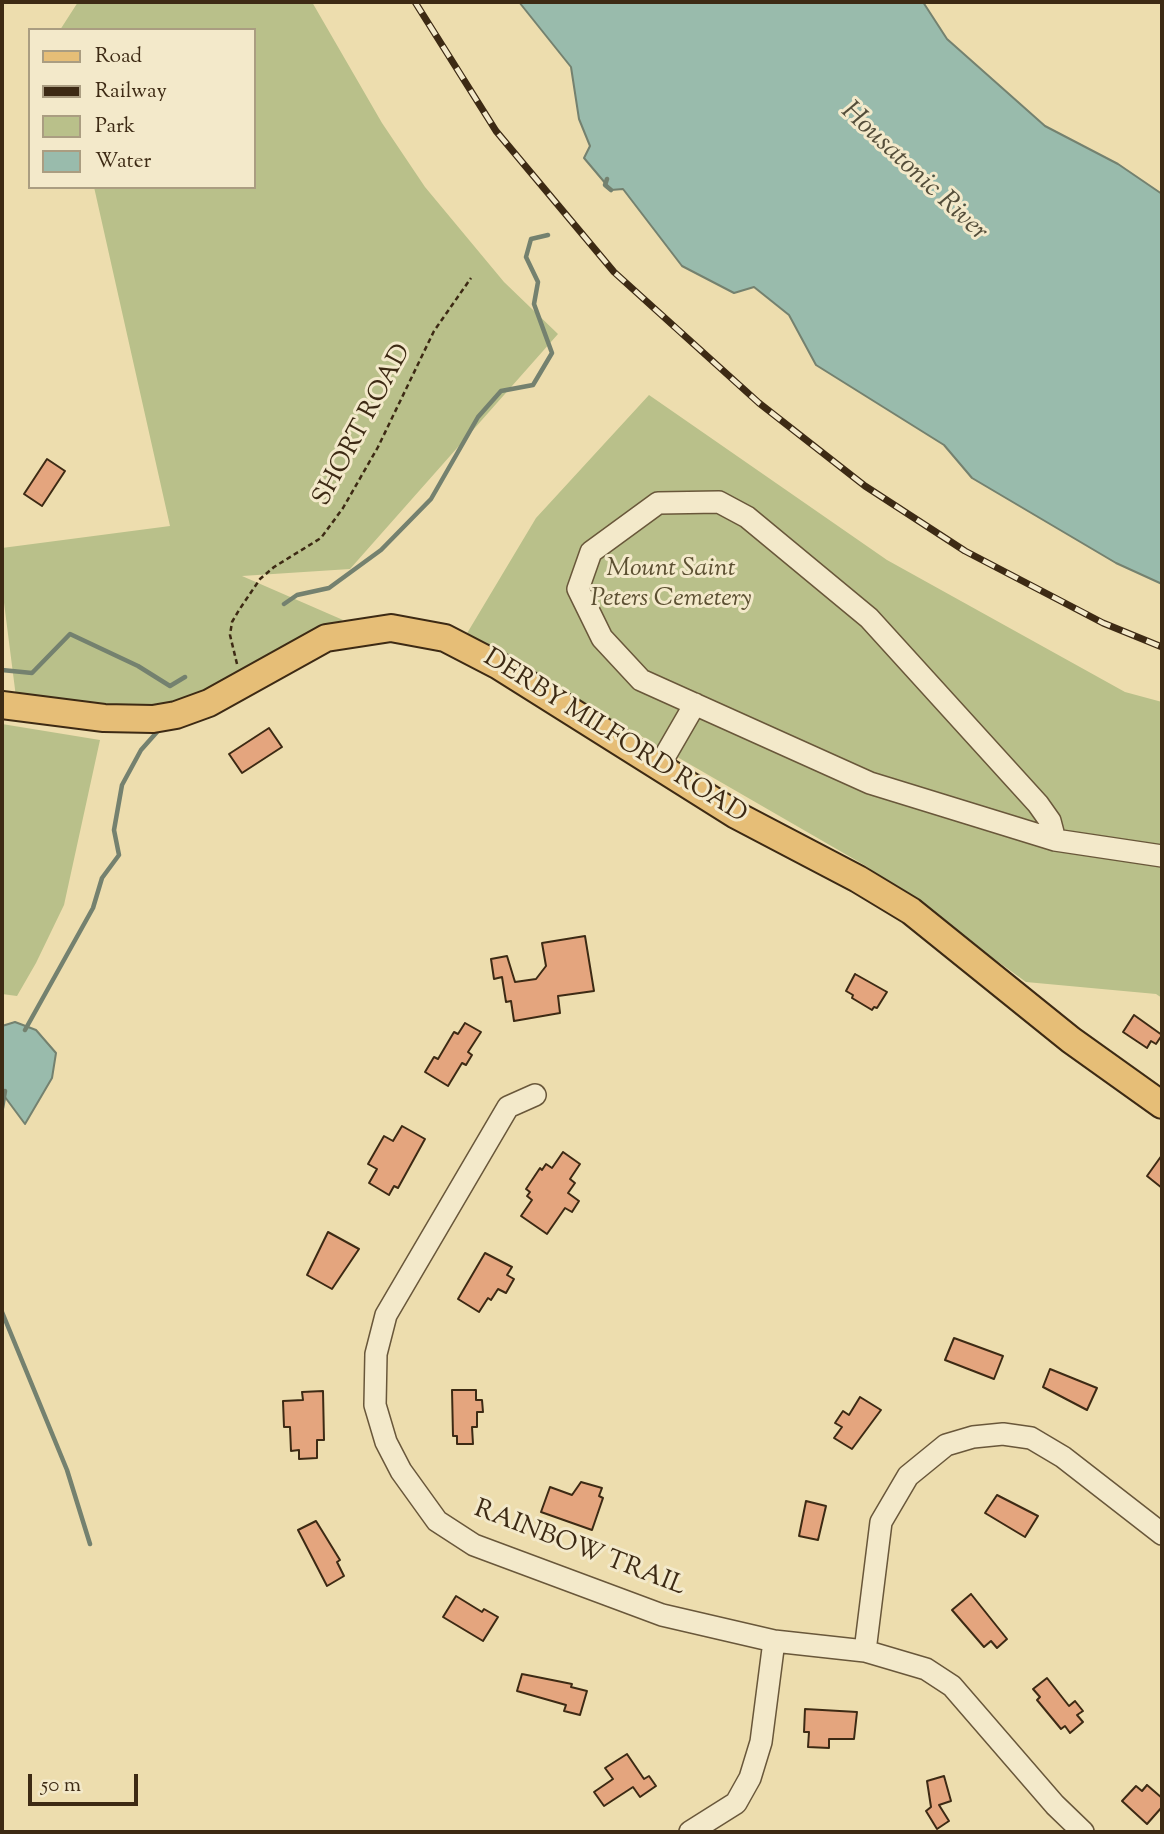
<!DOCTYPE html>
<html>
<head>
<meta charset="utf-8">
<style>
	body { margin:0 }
	#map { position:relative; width:1164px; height:1834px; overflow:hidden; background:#edddae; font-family:"Sorts Mill Goudy",serif }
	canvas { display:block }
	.frame { position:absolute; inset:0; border:4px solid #3d2a14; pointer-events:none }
	.legend { position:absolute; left:28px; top:28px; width:228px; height:161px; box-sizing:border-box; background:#f3e9ca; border:2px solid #aa9d81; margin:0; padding:9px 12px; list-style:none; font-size:21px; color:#3d2a14 }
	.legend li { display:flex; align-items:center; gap:14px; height:35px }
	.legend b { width:35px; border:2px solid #aa9d81 }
	.scale { position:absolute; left:28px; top:1774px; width:110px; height:32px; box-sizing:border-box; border:4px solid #3d2a14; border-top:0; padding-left:9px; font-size:21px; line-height:24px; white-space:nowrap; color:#3d2a14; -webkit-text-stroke:5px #f3e9ca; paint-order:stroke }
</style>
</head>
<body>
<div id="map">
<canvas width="1164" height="1834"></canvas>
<div class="frame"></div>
<ul class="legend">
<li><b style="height:9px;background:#e6be77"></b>Road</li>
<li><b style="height:9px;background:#3d2a14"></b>Railway</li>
<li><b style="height:19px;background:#b9c08a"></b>Park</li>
<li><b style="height:19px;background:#99bbac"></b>Water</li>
</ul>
<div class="scale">50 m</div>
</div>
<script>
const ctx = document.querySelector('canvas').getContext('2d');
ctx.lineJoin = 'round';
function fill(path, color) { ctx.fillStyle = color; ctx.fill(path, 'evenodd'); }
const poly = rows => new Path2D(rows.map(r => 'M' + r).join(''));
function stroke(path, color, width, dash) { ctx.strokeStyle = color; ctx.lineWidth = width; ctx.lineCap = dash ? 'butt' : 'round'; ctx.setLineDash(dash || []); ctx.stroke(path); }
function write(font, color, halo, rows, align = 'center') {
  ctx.font = font + ' "Sorts Mill Goudy",serif'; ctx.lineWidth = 6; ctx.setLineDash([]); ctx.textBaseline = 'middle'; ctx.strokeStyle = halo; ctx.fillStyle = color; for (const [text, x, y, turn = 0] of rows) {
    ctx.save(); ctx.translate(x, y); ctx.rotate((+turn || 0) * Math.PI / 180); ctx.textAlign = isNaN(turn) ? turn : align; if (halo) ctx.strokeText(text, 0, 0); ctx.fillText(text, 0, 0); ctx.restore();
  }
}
fill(poly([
	[78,2,312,2,382,123,425,187,504,282,558,334,350,569,242,576,343,620,318,630,223,684,177,701,159,705,121,708,16,697,2,587,2,548,170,526,94,187,254,187,254,30,60,30],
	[649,395,887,560,1125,692,1162,702,1162,998,1156,994,1026,982,866,866,466,635,536,518],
	[2,724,100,740,64,905,36,963,17,996,2,994]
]), '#b9c08a');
const water = poly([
	[519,2,923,2,947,39,1045,126,1118,164,1162,194,1162,584,1116,563,972,478,944,445,816,365,789,315,754,287,734,293,682,266,623,189,611,190,584,158,590,146,579,119,571,67,519,2],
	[15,1022,36,1030,56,1053,52,1078,25,1124,2,1093,2,1026,15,1022]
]);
fill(water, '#99bbac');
stroke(water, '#74816f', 2);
stroke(poly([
	[607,179,605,185,611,190],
	[284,604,297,595,329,588,381,550,431,499,478,417,501,391,533,385,552,353,534,304,538,282,526,257,531,239,548,235],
	[2,670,32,673,70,634,138,666,170,686,185,677],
	[25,1030,93,908,102,878,119,855,114,830,122,785,141,750,157,732],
	[2,1108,5,1091],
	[2,1312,67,1470,90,1544]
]), '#74816f', 4.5);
const building = poly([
	[47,459,65,471,42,506,24,494,47,459],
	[269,728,282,747,242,773,229,754,269,728],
	[585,936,594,991,558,996,560,1013,514,1021,511,1001,506,1002,502,977,494,979,491,959,507,956,515,982,536,979,546,966,542,943,585,936],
	[855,974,887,992,877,1008,874,1007,872,1010,852,998,853,995,846,991,855,974],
	[1134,1015,1162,1035,1156,1044,1151,1041,1147,1048,1123,1032,1134,1015],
	[465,1023,481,1032,468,1052,472,1055,466,1065,462,1063,448,1086,425,1072,434,1057,438,1059,454,1032,458,1034,465,1023],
	[402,1126,425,1139,398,1188,394,1186,389,1195,369,1183,377,1169,368,1164,384,1136,393,1141,402,1126],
	[563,1152,580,1164,570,1179,575,1183,568,1193,579,1201,572,1212,565,1208,547,1234,521,1216,532,1200,527,1196,530,1192,526,1189,540,1168,542,1170,546,1164,552,1168,563,1152],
	[1162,1155,1162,1188,1147,1176,1162,1155],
	[328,1232,359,1249,332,1289,307,1275,328,1232],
	[485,1253,512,1267,507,1275,514,1279,506,1293,498,1289,491,1300,488,1298,479,1312,458,1299,485,1253],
	[954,1338,1003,1356,994,1379,945,1360,954,1338],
	[1050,1369,1097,1388,1087,1410,1043,1387,1050,1369],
	[452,1390,476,1390,476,1400,482,1400,483,1412,477,1412,477,1427,472,1427,473,1444,457,1444,457,1436,453,1436,452,1390],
	[323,1391,324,1440,317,1440,317,1458,299,1459,299,1450,291,1451,290,1427,284,1427,283,1401,303,1400,302,1392,323,1391],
	[860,1397,881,1410,852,1449,834,1438,842,1427,835,1423,843,1411,849,1415,860,1397],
	[581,1482,602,1488,599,1496,603,1498,592,1530,541,1512,550,1487,572,1495,581,1482],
	[997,1495,1038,1516,1025,1537,985,1513,997,1495],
	[806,1501,826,1506,818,1540,799,1536,806,1501],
	[316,1521,340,1560,337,1562,344,1576,327,1586,298,1530,316,1521],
	[971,1594,1007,1639,997,1648,991,1641,984,1647,952,1610,971,1594],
	[456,1596,482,1612,484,1609,498,1617,483,1641,443,1617,456,1596],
	[522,1674,572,1684,571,1687,587,1691,580,1715,564,1711,566,1705,517,1691,522,1674],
	[1047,1678,1069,1706,1075,1701,1083,1711,1077,1715,1083,1722,1070,1733,1065,1726,1061,1729,1037,1700,1040,1697,1033,1689,1047,1678],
	[805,1709,857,1712,854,1739,829,1739,829,1748,808,1747,809,1732,804,1732,805,1709],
	[627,1754,644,1779,649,1776,656,1786,640,1797,633,1787,604,1806,594,1792,613,1779,605,1768,627,1754],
	[944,1776,951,1801,939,1805,949,1821,937,1829,926,1811,931,1807,927,1781,944,1776],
	[1147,1785,1162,1798,1162,1807,1147,1824,1122,1801,1136,1786,1142,1791,1147,1785]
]);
fill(building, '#e4a57e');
stroke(building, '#3d2a14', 2);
const minor = poly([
	[658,768,695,704],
	[1055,840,1050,821,1038,804,869,618,747,517,719,502,658,503,591,552,578,589,602,638,641,680,870,783,1055,840,1162,856],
	[535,1095,508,1107,386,1315,376,1354,375,1405,386,1442,401,1471,437,1521,474,1545,662,1615,774,1641,865,1651,926,1669,952,1686,1055,1805,1083,1832],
	[865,1651,881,1522,908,1476,946,1445,973,1437,1003,1434,1031,1438,1063,1457,1162,1534],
	[690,1832,736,1803,750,1778,761,1742,774,1641]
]);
const major = poly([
	[2,705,104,718,153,719,176,715,209,703,326,638,391,628,445,638,499,666,736,815,858,879,911,911,1071,1040,1162,1105]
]);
stroke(minor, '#69573a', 24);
stroke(major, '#3d2a14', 30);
stroke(poly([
	[237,664,230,635,232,622,239,610,260,579,274,567,321,538,343,508,378,447,434,331,471,278]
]), '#3d2a14', 2.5, [5, 3.5]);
stroke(minor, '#f3e9ca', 21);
stroke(major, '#e6be77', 26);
const rail = poly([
	[415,2,496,131,614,272,759,403,865,486,965,551,1103,623,1162,647]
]);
stroke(rail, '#3d2a14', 7);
stroke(rail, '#f3e9ca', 4.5, [13]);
write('26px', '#3d2a14', '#f3e9ca', [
	["SHORT ROAD",364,426,-62],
	["DERBY MILFORD ROAD",614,738,32],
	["RAINBOW TRAIL",579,1550,21]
]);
write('italic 26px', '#5c5032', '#f3e9ca', [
	["Mount Saint",671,571],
	["Peters Cemetery",671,601]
]);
write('italic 28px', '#544e3a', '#f3e9ca', [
	["Housatonic River",913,173,43]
]);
</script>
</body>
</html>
